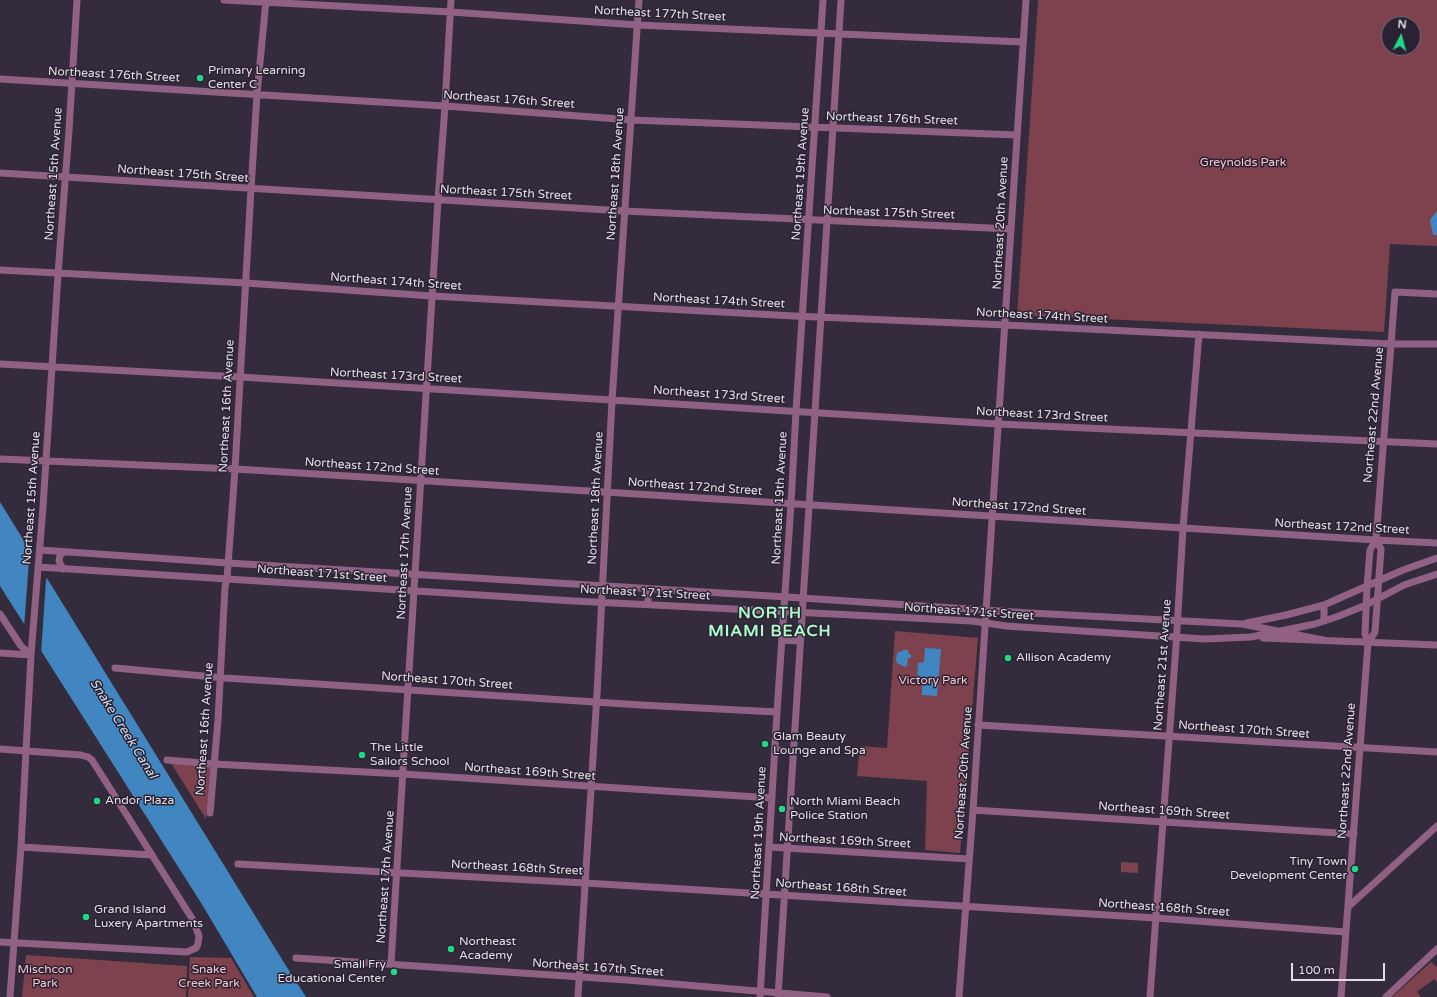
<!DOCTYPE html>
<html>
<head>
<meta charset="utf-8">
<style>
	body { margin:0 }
	#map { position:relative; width:1437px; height:997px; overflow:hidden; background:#342c3c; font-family:"Varela Round",sans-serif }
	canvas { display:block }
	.north { position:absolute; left:1381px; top:16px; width:40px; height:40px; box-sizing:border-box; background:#2a2232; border:1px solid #746d7a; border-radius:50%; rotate:6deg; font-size:11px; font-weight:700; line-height:16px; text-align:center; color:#e2dde7 }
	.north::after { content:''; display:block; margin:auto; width:14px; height:18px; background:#20d887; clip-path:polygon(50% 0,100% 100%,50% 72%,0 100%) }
	.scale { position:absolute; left:1291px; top:963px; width:94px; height:18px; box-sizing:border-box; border:2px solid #e2dde7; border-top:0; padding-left:5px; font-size:12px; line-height:14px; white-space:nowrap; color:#e2dde7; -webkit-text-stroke:3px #2a2232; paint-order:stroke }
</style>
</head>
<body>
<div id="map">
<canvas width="1437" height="997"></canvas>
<div class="north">N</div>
<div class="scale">100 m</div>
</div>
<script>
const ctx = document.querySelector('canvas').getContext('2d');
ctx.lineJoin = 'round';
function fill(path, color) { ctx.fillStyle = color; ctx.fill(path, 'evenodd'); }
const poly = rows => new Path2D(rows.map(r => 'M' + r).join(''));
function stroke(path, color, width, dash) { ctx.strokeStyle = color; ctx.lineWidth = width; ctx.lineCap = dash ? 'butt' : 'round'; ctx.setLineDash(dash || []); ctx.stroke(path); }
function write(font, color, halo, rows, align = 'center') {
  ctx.font = font + ' "Varela Round",sans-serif'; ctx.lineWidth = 3; ctx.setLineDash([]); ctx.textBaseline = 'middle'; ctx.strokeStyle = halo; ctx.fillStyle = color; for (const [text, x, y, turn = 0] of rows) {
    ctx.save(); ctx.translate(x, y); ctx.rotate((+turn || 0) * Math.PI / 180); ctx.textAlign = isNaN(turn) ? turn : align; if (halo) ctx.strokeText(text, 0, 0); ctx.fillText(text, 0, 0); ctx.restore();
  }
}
fill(poly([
	[1038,0,1437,0,1437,246,1390,244,1384,332,1017,315],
	[1389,24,1413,24,1413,48,1389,48],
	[895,631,978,638,960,853,925,850,927,781,857,776,860,746,887,748],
	[171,763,211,766,206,819],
	[1121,862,1138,863,1138,873,1121,872],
	[26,955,187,966,186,997,22,997],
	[190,957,231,958,254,997,188,997],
	[1431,962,1437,967,1437,982,1434,979,1417,992,1421,997,1392,997]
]), '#7e424e');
fill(poly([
	[1437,211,1437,235,1433,235,1430,220],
	[0,502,283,961,306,997,257,997,203,906,0,586],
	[925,648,941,649,937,696,922,695,922,681,917,679,918,663,924,662],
	[904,650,908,650,909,654,911,655,911,658,908,658,907,666,905,667,897,663,896,660,897,653]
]), '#4286c1');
fill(poly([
	[30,547,48,576,46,580,41,654,24,628]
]), '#342c3c');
stroke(poly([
	[224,0,451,12,638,25,1023,42],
	[0,79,445,106,632,120,1017,135],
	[0,173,624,211,1011,229],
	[0,270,246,283,432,296,794,316,1006,325,1391,344,1437,344],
	[0,364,240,377,998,424,1437,444],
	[0,459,235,469,1376,540,1437,543],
	[40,550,228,563,771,596,1030,613,1242,624,1323,640],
	[38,567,574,601,972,621,1006,626,1205,639,1251,637,1315,624,1339,616,1366,605,1404,585,1437,574],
	[63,569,59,561,60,555,64,552],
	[648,604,648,589],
	[0,614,21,646,31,655],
	[1324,621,1324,605],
	[1247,623,1286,615,1324,605,1403,570,1437,558],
	[1263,638,1437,645],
	[782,640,799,641],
	[1368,643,1375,632,1381,549,1376,540],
	[0,653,31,655],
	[115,668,225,678,641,705,777,712],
	[978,725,1437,752],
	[0,749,81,755,88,757,92,760,193,920,199,936,198,944,196,948,187,952,0,942],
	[775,750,793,751],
	[167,760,214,764,403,774,772,798],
	[973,810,1354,834],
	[210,813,218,720,225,587,227,579,235,469,251,189,257,94,266,0],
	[21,847,152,855],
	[769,847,969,859],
	[238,864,585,883,1156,918,1346,932],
	[1348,907,1437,826],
	[296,958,627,980,827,997],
	[391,964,438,200,445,106,451,0],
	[10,997,21,847,31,655,43,507,58,274,69,130,77,0],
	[578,997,597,694,612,400,639,0],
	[760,997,777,712,791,504,796,411,823,0],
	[778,997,841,0],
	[959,997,973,810,1026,0],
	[1150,997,1176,646,1183,528,1199,334],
	[1341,997,1368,643,1365,634,1367,587,1370,550,1376,540,1395,292,1437,294],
	[1386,997,1437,949]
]), '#916184', 7);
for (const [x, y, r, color] of [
	[200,78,4,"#20d887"],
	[1008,658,4,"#20d887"],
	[765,744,4,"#20d887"],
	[362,755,4,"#20d887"],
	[97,801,4,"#20d887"],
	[782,809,4,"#20d887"],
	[1355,869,4,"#20d887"],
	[86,917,4,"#20d887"],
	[451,949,4,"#20d887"],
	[394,972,4,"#20d887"]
]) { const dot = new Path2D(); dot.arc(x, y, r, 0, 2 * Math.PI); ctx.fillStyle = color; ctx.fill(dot); stroke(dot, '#2a2232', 1.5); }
write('12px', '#e2dde7', '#2a2232', [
	["Northeast 177th Street",660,14,3],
	["Northeast 176th Street",114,75,3],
	["Northeast 176th Street",509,100,4],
	["Northeast 176th Street",892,119,2],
	["Northeast 15th Avenue",54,174,-86],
	["Northeast 175th Street",183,174,4],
	["Northeast 18th Avenue",616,174,-86],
	["Northeast 19th Avenue",801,174,-86],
	["Northeast 175th Street",506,193,3],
	["Northeast 175th Street",889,213,2],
	["Northeast 20th Avenue",1001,223,-87],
	["Northeast 174th Street",396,282,4],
	["Northeast 174th Street",719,301,3],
	["Northeast 174th Street",1042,316,3],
	["Northeast 173rd Street",396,376,3],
	["Northeast 173rd Street",719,395,4],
	["Northeast 16th Avenue",227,406,-87],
	["Northeast 173rd Street",1042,415,3],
	["Northeast 22nd Avenue",1374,415,-85],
	["Northeast 172nd Street",372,467,4],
	["Northeast 172nd Street",695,487,4],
	["Northeast 15th Avenue",32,498,-86],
	["Northeast 18th Avenue",596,498,-87],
	["Northeast 19th Avenue",780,498,-87],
	["Northeast 172nd Street",1019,507,4],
	["Northeast 172nd Street",1342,527,3],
	["Northeast 17th Avenue",405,553,-87],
	["Northeast 171st Street",322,574,4],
	["Northeast 171st Street",645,593,3],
	["Northeast 171st Street",969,612,4],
	["Northeast 21st Avenue",1163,665,-86],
	["Northeast 170th Street",447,681,4],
	["Northeast 16th Avenue",205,729,-86],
	["Northeast 170th Street",1244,730,4],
	["Northeast 22nd Avenue",1347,771,-86],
	["Northeast 169th Street",530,772,4],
	["Northeast 20th Avenue",964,773,-86],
	["Northeast 169th Street",1164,811,4],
	["Northeast 19th Avenue",759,833,-87],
	["Northeast 169th Street",845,841,3],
	["Northeast 168th Street",517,868,3],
	["Northeast 17th Avenue",386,877,-86],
	["Northeast 168th Street",841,888,4],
	["Northeast 168th Street",1164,908,4],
	["Northeast 167th Street",598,968,4]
]);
write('12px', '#e2dde7', '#2a2232', [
	["Primary Learning",208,71],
	["Center C",208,85],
	["Allison Academy",1016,658],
	["Glam Beauty",773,737],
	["Lounge and Spa",773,751],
	["The Little",370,748],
	["Sailors School",370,762],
	["Andor Plaza",105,801],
	["North Miami Beach",790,802],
	["Police Station",790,816],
	["Tiny Town",1347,862,"right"],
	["Development Center",1347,876,"right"],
	["Grand Island",94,910],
	["Luxery Apartments",94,924],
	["Northeast",459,942],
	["Academy",459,956],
	["Small Fry",386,965,"right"],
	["Educational Center",386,979,"right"]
], 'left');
write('12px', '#f8c6ce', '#2a2232', [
	["Greynolds Park",1243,163],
	["Victory Park",933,681],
	["Mischcon",45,970],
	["Park",45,984],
	["Snake",209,970],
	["Creek Park",209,984]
]);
write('italic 13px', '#cddeee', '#2a2232', [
	["Snake Creek Canal",123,729,58]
]);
ctx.letterSpacing = '1px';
write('bold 16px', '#acf9ca', '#2a2232', [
	["NORTH",770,614],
	["MIAMI BEACH",770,632]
]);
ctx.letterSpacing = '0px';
</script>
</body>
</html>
